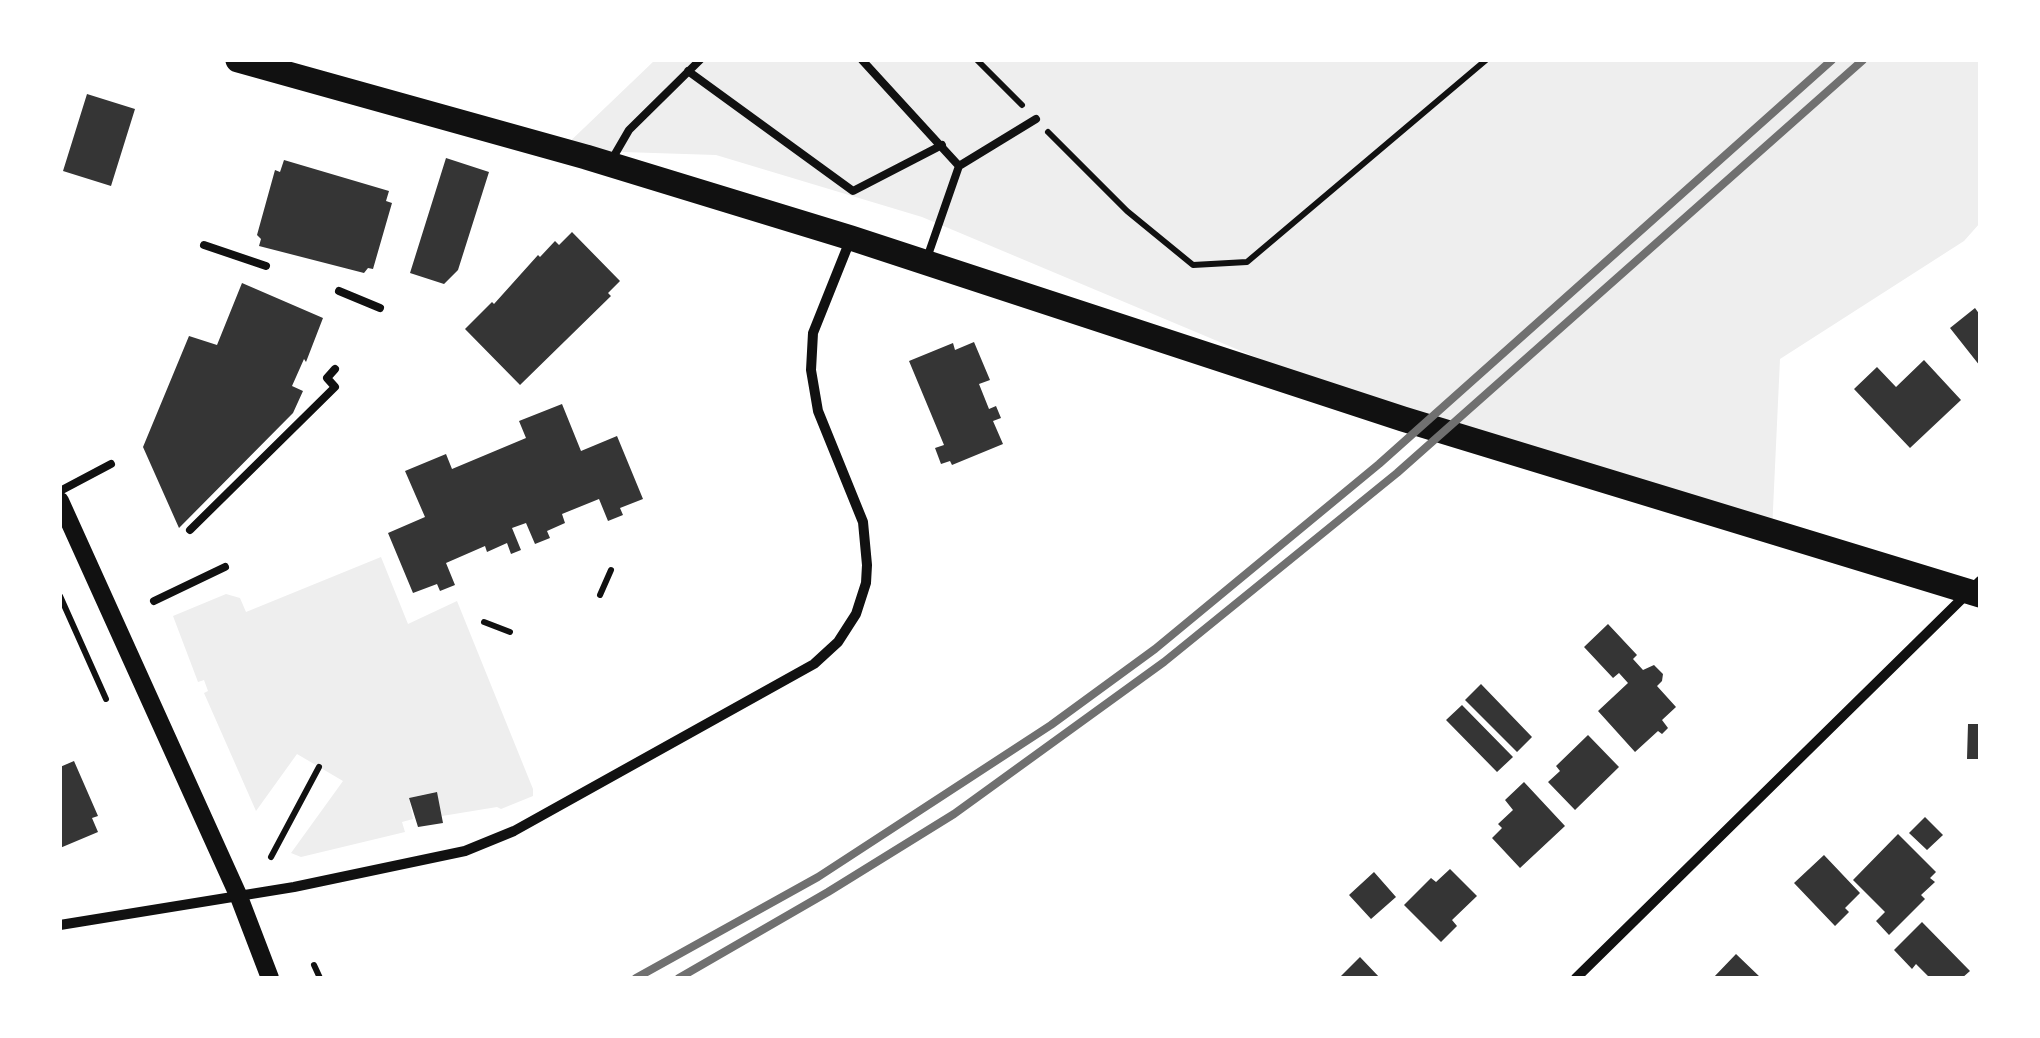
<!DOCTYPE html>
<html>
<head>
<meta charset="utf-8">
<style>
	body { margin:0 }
	#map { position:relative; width:2040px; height:1038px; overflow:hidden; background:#fff; font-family:"Asap Condensed",sans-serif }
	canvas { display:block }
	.frame { position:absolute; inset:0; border:62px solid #fff; pointer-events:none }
</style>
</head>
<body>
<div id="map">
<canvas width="2040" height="1038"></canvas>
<div class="frame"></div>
</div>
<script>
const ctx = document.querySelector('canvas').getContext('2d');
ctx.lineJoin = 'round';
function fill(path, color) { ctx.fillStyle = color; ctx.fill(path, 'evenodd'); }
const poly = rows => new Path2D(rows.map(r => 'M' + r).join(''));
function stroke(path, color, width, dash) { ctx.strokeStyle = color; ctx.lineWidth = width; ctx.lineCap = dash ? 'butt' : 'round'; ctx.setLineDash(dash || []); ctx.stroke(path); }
fill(poly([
	[655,60,1980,60,1980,223,1964,241,1780,359,1772,531,1403,419,922,217,716,155,561,150],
	[381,557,408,624,457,601,533,789,533,796,501,809,497,807,442,816,436,792,409,798,413,819,402,822,405,832,301,857,291,853,343,781,297,754,256,811,204,693,208,691,204,680,198,682,173,616,226,594,240,598,246,612]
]), '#eee');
fill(poly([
	[87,94,135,109,111,186,63,171],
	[446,158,489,172,458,270,444,284,410,273],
	[284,160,389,191,386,201,392,203,373,269,368,268,364,273,259,246,261,239,257,235,275,170,280,172],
	[572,232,620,281,608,293,611,296,520,385,465,329,492,302,494,304,538,255,540,257,555,241,559,245],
	[242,283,323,318,306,362,304,359,292,386,303,391,293,413,179,528,143,447,189,336,217,345],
	[1975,308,1980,315,1980,366,1950,328],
	[974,342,990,380,979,384,989,409,996,406,1001,418,993,421,1003,444,952,465,950,461,941,464,935,448,944,445,909,361,953,343,955,350],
	[1924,360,1961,400,1910,448,1854,389,1877,367,1896,387],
	[562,404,581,451,617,436,643,499,620,508,623,515,608,521,599,499,562,514,565,523,547,531,550,538,535,544,526,523,512,528,521,550,511,554,507,543,487,552,485,546,446,563,455,585,440,591,437,584,413,593,388,533,425,517,405,471,446,454,452,469,526,438,519,421],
	[1608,624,1637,655,1633,659,1643,670,1654,665,1663,674,1662,681,1657,686,1676,707,1662,720,1668,728,1662,734,1658,731,1635,752,1598,711,1628,683,1619,673,1613,678,1584,647],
	[1481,684,1532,737,1517,752,1465,700],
	[1462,705,1513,757,1497,772,1446,720],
	[1968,724,1980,724,1980,759,1967,759],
	[1588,735,1619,767,1575,810,1548,782,1560,771,1556,766],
	[74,761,98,816,92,818,98,832,60,848,60,767],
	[1524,782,1565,826,1520,868,1492,838,1502,828,1498,824,1513,810,1505,800],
	[437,792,443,823,418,827,409,798],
	[1925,817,1943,835,1927,850,1909,833],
	[1898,834,1936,872,1930,878,1935,882,1921,895,1925,899,1889,935,1876,921,1885,912,1853,880],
	[1824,855,1860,893,1845,908,1849,912,1835,926,1794,883],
	[1450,869,1477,896,1452,920,1457,926,1441,942,1404,905,1431,878,1436,882],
	[1374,872,1396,897,1371,919,1349,895],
	[1922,922,1970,971,1962,978,1930,978,1916,964,1912,969,1894,950],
	[1736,954,1761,978,1713,978],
	[1360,957,1380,978,1339,978]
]), '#353535');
stroke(poly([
	[977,60,1022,105],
	[1048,132,1127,211,1193,265,1247,262,1486,60],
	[600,595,611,570],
	[60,596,106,699],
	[484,622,510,632],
	[271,857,319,767],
	[314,965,320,978]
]), '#111', 6);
stroke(poly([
	[862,60,959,166],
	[688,71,853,191,942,145],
	[611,161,629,130,700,60],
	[204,245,266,266],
	[927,258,959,166,1036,119],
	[339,291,380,308],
	[60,491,111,464],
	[190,530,335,387,327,378,335,369],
	[154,601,225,567]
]), '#111', 8);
stroke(poly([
	[60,925,294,887,465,851,514,831,814,664,838,642,856,614,866,583,867,565,863,522,818,411,811,370,813,333,851,238],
	[1576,978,1980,581]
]), '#111', 10);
stroke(poly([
	[60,501,239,897,270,978]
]), '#111', 18);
stroke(poly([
	[238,60,586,157,851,238,1403,419,1980,595]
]), '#111', 25);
stroke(poly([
	[636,978,818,877,1051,725,1155,649,1379,464,1832,60],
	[679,978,828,892,954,814,1164,662,1397,473,1863,60]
]), '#707070', 8);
</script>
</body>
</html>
